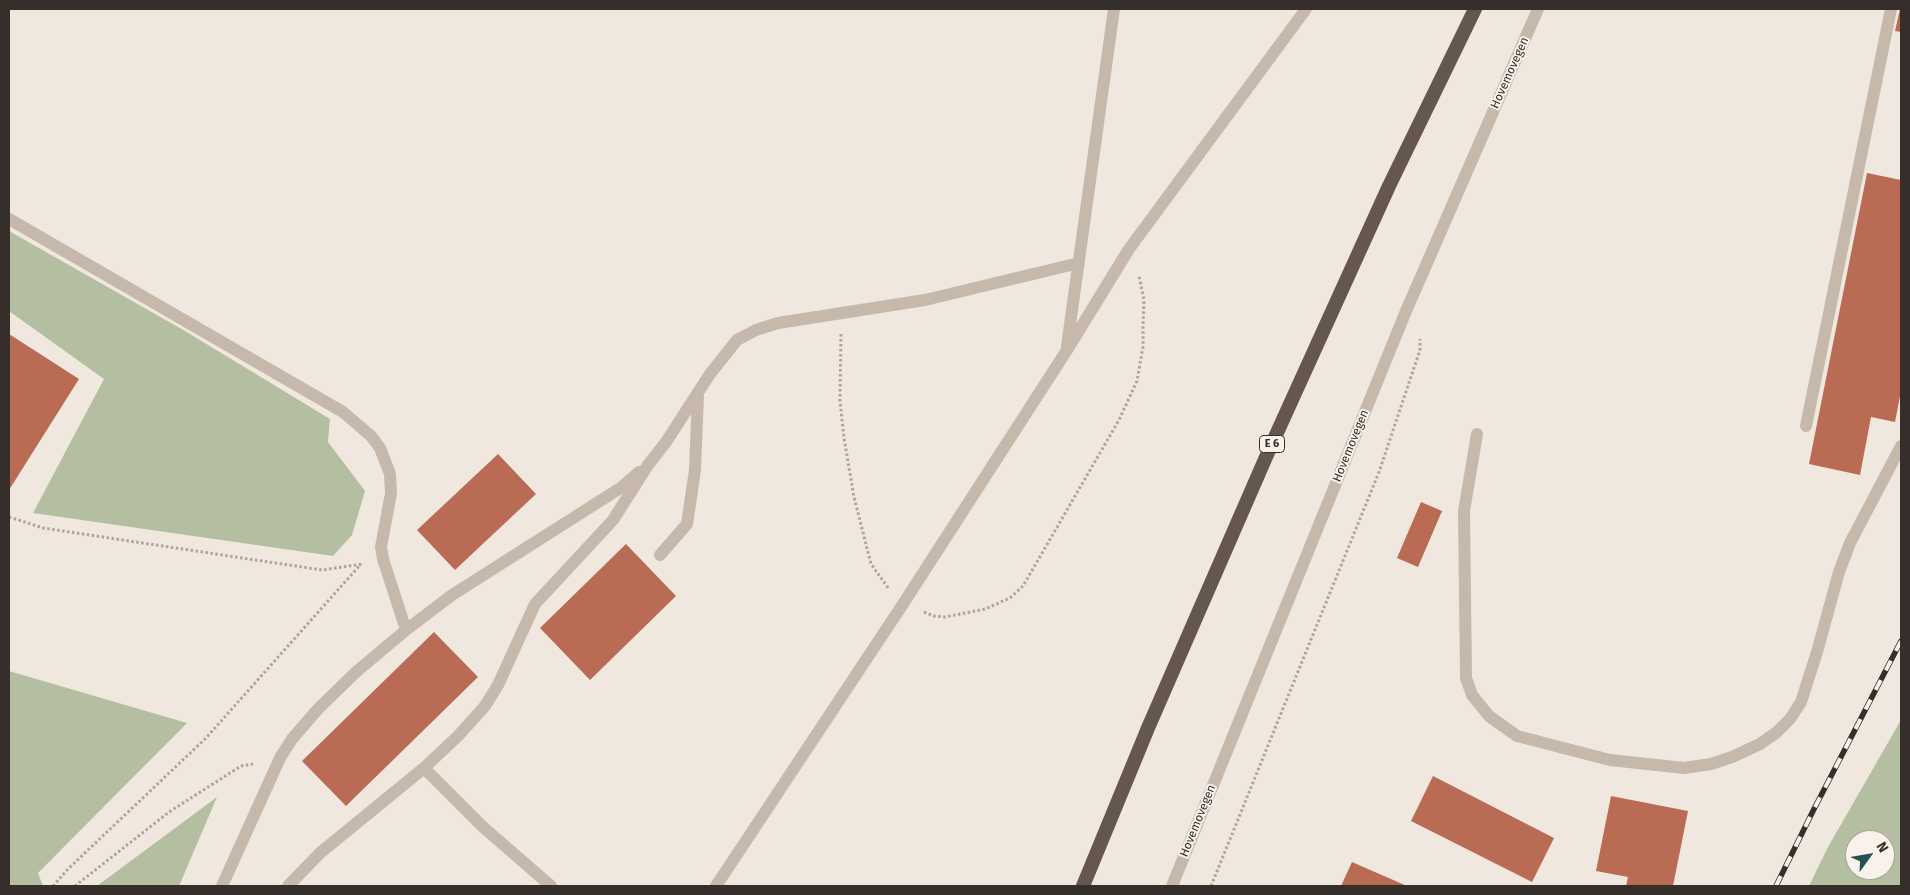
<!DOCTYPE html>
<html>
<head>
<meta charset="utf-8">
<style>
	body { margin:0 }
	#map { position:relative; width:1910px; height:895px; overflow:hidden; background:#f0e8df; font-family:"Fira Sans",sans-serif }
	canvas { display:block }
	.frame { position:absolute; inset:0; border:10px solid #362e2a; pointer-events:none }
	.north { position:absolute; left:1845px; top:830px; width:50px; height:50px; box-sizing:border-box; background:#f8f2eb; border:1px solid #aaa49e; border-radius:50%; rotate:58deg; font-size:14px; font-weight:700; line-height:20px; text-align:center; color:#362e2a }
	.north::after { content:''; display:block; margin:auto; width:18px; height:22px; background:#245153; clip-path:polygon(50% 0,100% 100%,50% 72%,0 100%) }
</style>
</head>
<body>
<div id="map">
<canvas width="1910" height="895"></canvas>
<div class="frame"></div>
<div class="north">N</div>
</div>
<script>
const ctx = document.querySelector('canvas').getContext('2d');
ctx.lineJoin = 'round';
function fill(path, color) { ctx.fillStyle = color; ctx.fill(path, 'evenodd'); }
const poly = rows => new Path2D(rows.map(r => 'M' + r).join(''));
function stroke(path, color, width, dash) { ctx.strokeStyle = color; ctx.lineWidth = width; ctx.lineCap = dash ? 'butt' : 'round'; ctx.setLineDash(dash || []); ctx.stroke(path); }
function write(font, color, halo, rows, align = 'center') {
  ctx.font = font + ' "Fira Sans",sans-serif'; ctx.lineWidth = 4; ctx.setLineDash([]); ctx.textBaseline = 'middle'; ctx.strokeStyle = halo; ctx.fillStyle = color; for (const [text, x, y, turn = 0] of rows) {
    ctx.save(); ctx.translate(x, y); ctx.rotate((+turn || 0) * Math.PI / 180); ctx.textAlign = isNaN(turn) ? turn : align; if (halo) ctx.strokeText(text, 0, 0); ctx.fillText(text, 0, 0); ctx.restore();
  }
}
fill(poly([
	[9,231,185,331,330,419,328,442,365,491,352,535,333,556,33,513,104,379,9,311],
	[9,671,187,723,38,873,43,886,9,886],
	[1901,720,1901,886,1809,886,1828,847],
	[1855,840,1885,840,1885,870,1855,870],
	[217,797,179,886,97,886]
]), '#b4bea0');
fill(poly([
	[1900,9,1901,9,1901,32,1895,31],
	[1867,173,1901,180,1901,391,1895,422,1871,417,1860,475,1809,464],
	[9,334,79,379,9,490],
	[498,454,536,494,455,570,417,530],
	[1421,502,1442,511,1418,567,1397,558],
	[626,544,676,596,590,680,540,628],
	[434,632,478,677,346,806,302,761],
	[1433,776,1554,838,1532,882,1411,821],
	[1611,796,1688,811,1673,886,1626,886,1628,877,1596,871],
	[1352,862,1407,886,1341,886]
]), '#b96b54');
stroke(poly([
	[841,334,840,401,844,438,854,497,871,564,889,589],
	[9,517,43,528,322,570,362,564],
	[924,612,934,616,945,617,985,609,1010,598,1023,586,1119,420,1137,381,1143,347,1143,325,1144,300,1139,276],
	[53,886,68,869,206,738,361,564],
	[75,886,169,812,241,766,253,764],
	[1211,886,1379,472,1420,350,1420,339]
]), '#b3a296', 3, [2.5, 2.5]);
stroke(poly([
	[9,219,343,412,371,436,380,448,390,474,391,493,381,547,383,559,406,630],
	[1067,346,1114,9],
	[1806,426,1891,9],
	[1477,434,1464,511,1466,678,1472,695,1489,716,1517,736,1610,760,1684,768,1711,764,1732,757,1760,744,1777,732,1790,719,1801,702,1817,652,1839,572,1850,543,1901,446],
	[660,555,687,524,695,470,698,394],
	[424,768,483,827,551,886],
	[222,886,280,758,292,739,318,709,356,672,406,630,452,595,622,487,639,472],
	[288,886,320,853,424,768,458,736,485,706,498,685,535,604,613,520,648,465,666,442,710,374,737,340,756,330,778,323,925,300,1079,263],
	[716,886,903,604,1067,350,1129,249,1306,9]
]), '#c7b8ac', 12);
stroke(poly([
	[1172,886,1406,311,1538,9]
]), '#c7b8ac', 12);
stroke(poly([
	[1083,886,1148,728,1266,457,1389,186,1475,9]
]), '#665650', 14);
const rail = poly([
	[1776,886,1814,809,1901,641]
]);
stroke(rail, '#362e2a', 5.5);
stroke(rail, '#f8f2eb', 4, [11]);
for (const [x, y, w] of [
	[1272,444,25]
]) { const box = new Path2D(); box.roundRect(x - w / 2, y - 8.5, w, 17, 4); ctx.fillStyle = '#f8f2eb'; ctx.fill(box); stroke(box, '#362e2a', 1); }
write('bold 11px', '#362e2a', null, [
	["E 6",1272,444]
]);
write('12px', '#362e2a', '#f8f2eb', [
	["Hovemovegen",1510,73,-66],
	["Hovemovegen",1351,446,-68],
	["Hovemovegen",1198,821,-68]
]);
</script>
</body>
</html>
